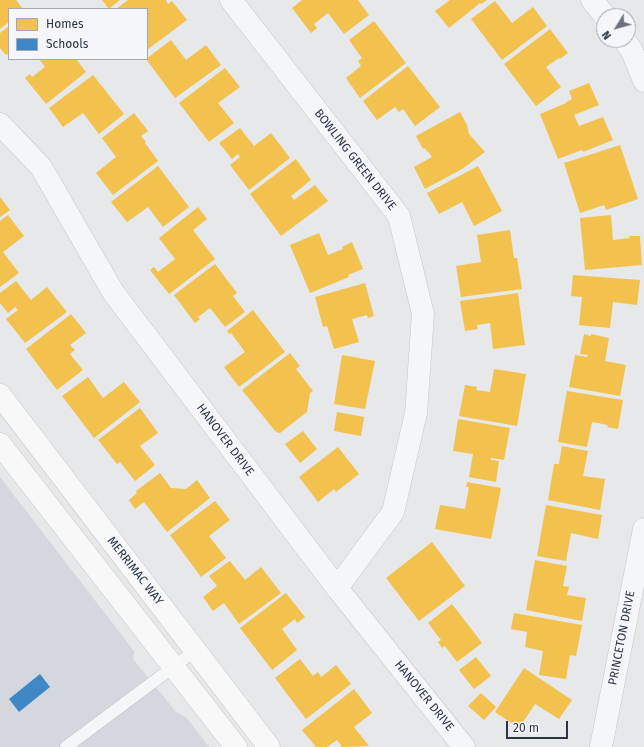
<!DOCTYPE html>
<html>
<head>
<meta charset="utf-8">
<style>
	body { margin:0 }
	#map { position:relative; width:644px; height:747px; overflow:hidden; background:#e6e8ea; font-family:"Fira Sans",sans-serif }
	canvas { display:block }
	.legend { position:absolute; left:8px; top:8px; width:140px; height:52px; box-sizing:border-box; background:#f4f6f9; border:1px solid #a4a8b1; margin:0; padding:5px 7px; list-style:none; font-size:12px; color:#2b3445 }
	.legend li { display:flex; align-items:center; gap:8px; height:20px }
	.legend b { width:20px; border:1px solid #a4a8b1 }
	.north { position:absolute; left:596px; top:8px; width:40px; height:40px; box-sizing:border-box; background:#f4f6f9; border:1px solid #a4a8b1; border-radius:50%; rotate:233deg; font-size:11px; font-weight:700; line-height:16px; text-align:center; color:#2b3445 }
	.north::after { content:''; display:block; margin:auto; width:14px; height:18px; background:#6c737f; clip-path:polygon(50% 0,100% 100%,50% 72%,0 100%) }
	.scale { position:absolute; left:506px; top:721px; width:62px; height:18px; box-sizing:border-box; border:2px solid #2b3445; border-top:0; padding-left:5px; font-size:12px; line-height:14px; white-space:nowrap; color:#2b3445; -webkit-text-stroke:3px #f4f6f9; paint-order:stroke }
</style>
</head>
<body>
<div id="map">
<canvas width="644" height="747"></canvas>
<ul class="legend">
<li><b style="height:11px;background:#f2c14e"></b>Homes</li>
<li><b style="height:11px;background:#3f88c5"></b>Schools</li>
</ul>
<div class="north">N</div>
<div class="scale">20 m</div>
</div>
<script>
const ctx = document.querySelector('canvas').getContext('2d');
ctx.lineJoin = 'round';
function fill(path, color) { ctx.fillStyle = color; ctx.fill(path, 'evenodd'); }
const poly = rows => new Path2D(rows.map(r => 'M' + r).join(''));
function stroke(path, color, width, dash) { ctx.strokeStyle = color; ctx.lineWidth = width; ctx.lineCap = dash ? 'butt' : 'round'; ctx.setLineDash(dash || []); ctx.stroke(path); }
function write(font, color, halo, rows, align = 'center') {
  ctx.font = font + ' "Fira Sans",sans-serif'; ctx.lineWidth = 4; ctx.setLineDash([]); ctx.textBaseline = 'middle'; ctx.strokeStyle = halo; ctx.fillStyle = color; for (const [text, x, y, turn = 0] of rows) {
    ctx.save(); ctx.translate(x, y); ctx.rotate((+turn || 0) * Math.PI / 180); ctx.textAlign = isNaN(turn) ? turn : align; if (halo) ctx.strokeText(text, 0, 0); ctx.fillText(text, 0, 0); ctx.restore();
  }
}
fill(poly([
	[0,477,134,651,133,659,176,712,186,717,209,747,0,747]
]), '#d4d7dd');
fill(poly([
	[0,0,16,0,23,9,9,9,9,22,0,29],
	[102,0,120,0,109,9],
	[128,0,166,0,168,4,172,1,187,20,147,50,147,9,116,9],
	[302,0,358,0,369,15,344,34,328,13,314,24,317,28,311,33,292,8],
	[450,0,487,0,481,4,480,3,449,28,435,11],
	[495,1,512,23,533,7,547,26,502,60,471,19],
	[374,21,406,63,360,98,346,78,361,66,358,61,362,58,349,40],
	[9,26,9,53,6,55,0,48,0,33],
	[550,29,568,53,560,59,559,58,546,67,561,87,536,106,504,64],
	[171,40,186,60,206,45,221,65,175,98,146,59],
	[39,59,76,59,86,72,46,104,25,78,30,74,32,77,45,67],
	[408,66,440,107,415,126,403,109,399,112,395,107,377,120,363,101],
	[225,68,240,87,218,103,234,123,209,142,179,103],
	[93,75,124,114,99,134,83,113,63,127,49,108],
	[589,83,599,105,574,115,579,126,603,117,613,140,583,152,582,150,558,159,540,114,566,103,566,102,572,99,569,91],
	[460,112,467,125,469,134,485,152,462,169,425,189,414,167,432,157,428,151,427,152,425,148,423,149,416,136],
	[134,113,148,131,141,136,146,142,145,143,158,161,113,195,96,173,116,157,102,138],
	[240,128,254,146,271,133,290,158,249,190,230,165,240,157,238,154,232,159,219,143],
	[620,145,638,199,606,210,604,205,580,213,564,163],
	[296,159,311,180,291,196,294,200,315,185,328,201,281,236,250,194],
	[158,166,189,207,163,227,148,207,127,222,111,202],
	[478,166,502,211,474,226,462,202,439,214,427,193],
	[0,197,10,210,0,217],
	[198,207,207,219,193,230,215,259,169,294,150,270,154,267,158,272,175,259,159,238],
	[8,215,24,236,3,252,19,273,0,287,0,221],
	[611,215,613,240,630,238,629,236,640,236,642,265,585,270,580,218],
	[510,230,514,258,517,258,522,289,461,297,456,266,481,262,477,235],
	[319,233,328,255,343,249,342,247,352,242,363,269,348,275,349,277,310,293,290,245],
	[215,264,237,293,233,296,245,312,225,327,210,308,198,317,200,319,195,323,174,295],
	[573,275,640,280,637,305,613,302,610,328,579,325,582,297,571,296],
	[16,281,31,300,47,287,67,312,25,343,6,319,18,310,15,307,8,313,0,303,0,293],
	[365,283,374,316,368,318,367,315,352,319,359,342,334,349,327,326,323,327,315,297],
	[518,293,525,345,493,349,490,323,477,325,478,329,465,331,460,301],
	[253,310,285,352,239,387,224,367,245,352,231,333,229,334,227,331],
	[71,314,86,333,70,345,75,350,70,354,83,370,57,390,26,349],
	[584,334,591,336,591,334,609,338,605,361,626,365,620,396,569,387,575,355,587,357,588,355,580,354],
	[290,353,300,366,296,369,313,391,310,393,307,412,280,433,276,432,242,390],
	[342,355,375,361,365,409,334,404],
	[494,369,526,374,517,426,459,416,465,385,477,387,476,390,490,392],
	[88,377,103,398,124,382,140,402,94,438,62,396],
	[567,391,623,400,618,429,607,427,608,425,592,422,587,447,558,442],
	[140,408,158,433,140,446,155,465,135,481,120,462,117,464,98,440],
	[337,412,364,417,361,436,334,431],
	[458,419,510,428,504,460,491,458,491,460,499,461,496,482,469,477,473,454,453,451],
	[303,431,317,449,300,463,285,444],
	[562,446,588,451,583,476,605,479,600,510,548,500,554,464,559,464],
	[338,447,359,474,336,492,334,489,318,502,299,477],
	[160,473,171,488,186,489,197,480,210,498,167,532,144,502,135,509,129,500,137,493,136,491],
	[467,482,501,488,491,539,435,529,440,505,465,509,469,487,466,487],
	[215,501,230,520,209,536,226,558,201,577,170,535],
	[546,505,602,515,598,539,571,533,566,561,537,556],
	[432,542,465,586,419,621,386,578],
	[535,560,567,566,563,586,569,587,567,595,586,598,582,621,526,610],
	[230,561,245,580,261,567,281,593,239,624,224,603,213,611,203,597,217,586,209,576],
	[286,593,305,617,297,623,295,619,282,629,297,650,272,670,240,628],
	[452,604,482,643,457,662,445,646,442,648,438,642,441,640,428,623],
	[514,613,582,625,576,656,570,655,566,679,539,675,543,651,525,647,527,632,511,629],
	[476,657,491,676,474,689,459,670],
	[300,659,313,676,318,672,321,677,336,665,351,684,306,719,275,678],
	[524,668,572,700,559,719,535,704,519,728,495,712],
	[354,689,372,713,354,727,369,746,342,747,337,740,327,747,316,747,302,730],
	[481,693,496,707,484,720,468,706]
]), '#f2c14e');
fill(poly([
	[40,674,50,687,19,712,9,699]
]), '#3f88c5');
const lane = poly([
	[66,747,196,650]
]);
const street = poly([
	[231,0,399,216,423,314,416,413,393,512,337,588],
	[592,0,605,16],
	[624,40,632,51,644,81],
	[0,124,41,167,113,292,337,588,464,747],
	[601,747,644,529]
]);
const secondary = poly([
	[0,395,269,747],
	[0,444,236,747]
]);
stroke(lane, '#c4c6c8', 13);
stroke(street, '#c4c6c8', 23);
stroke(secondary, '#c4c6c8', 23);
stroke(lane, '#f5f6f7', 12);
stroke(street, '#f5f6f7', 22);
stroke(secondary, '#f8f8f8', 22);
write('12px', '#2b3445', '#f4f6f9', [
	["BOWLING GREEN DRIVE",355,160,52],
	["HANOVER DRIVE",225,440,53],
	["MERRIMAC WAY",135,571,52],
	["PRINCETON DRIVE",622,638,-79],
	["HANOVER DRIVE",424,696,51]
]);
</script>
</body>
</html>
